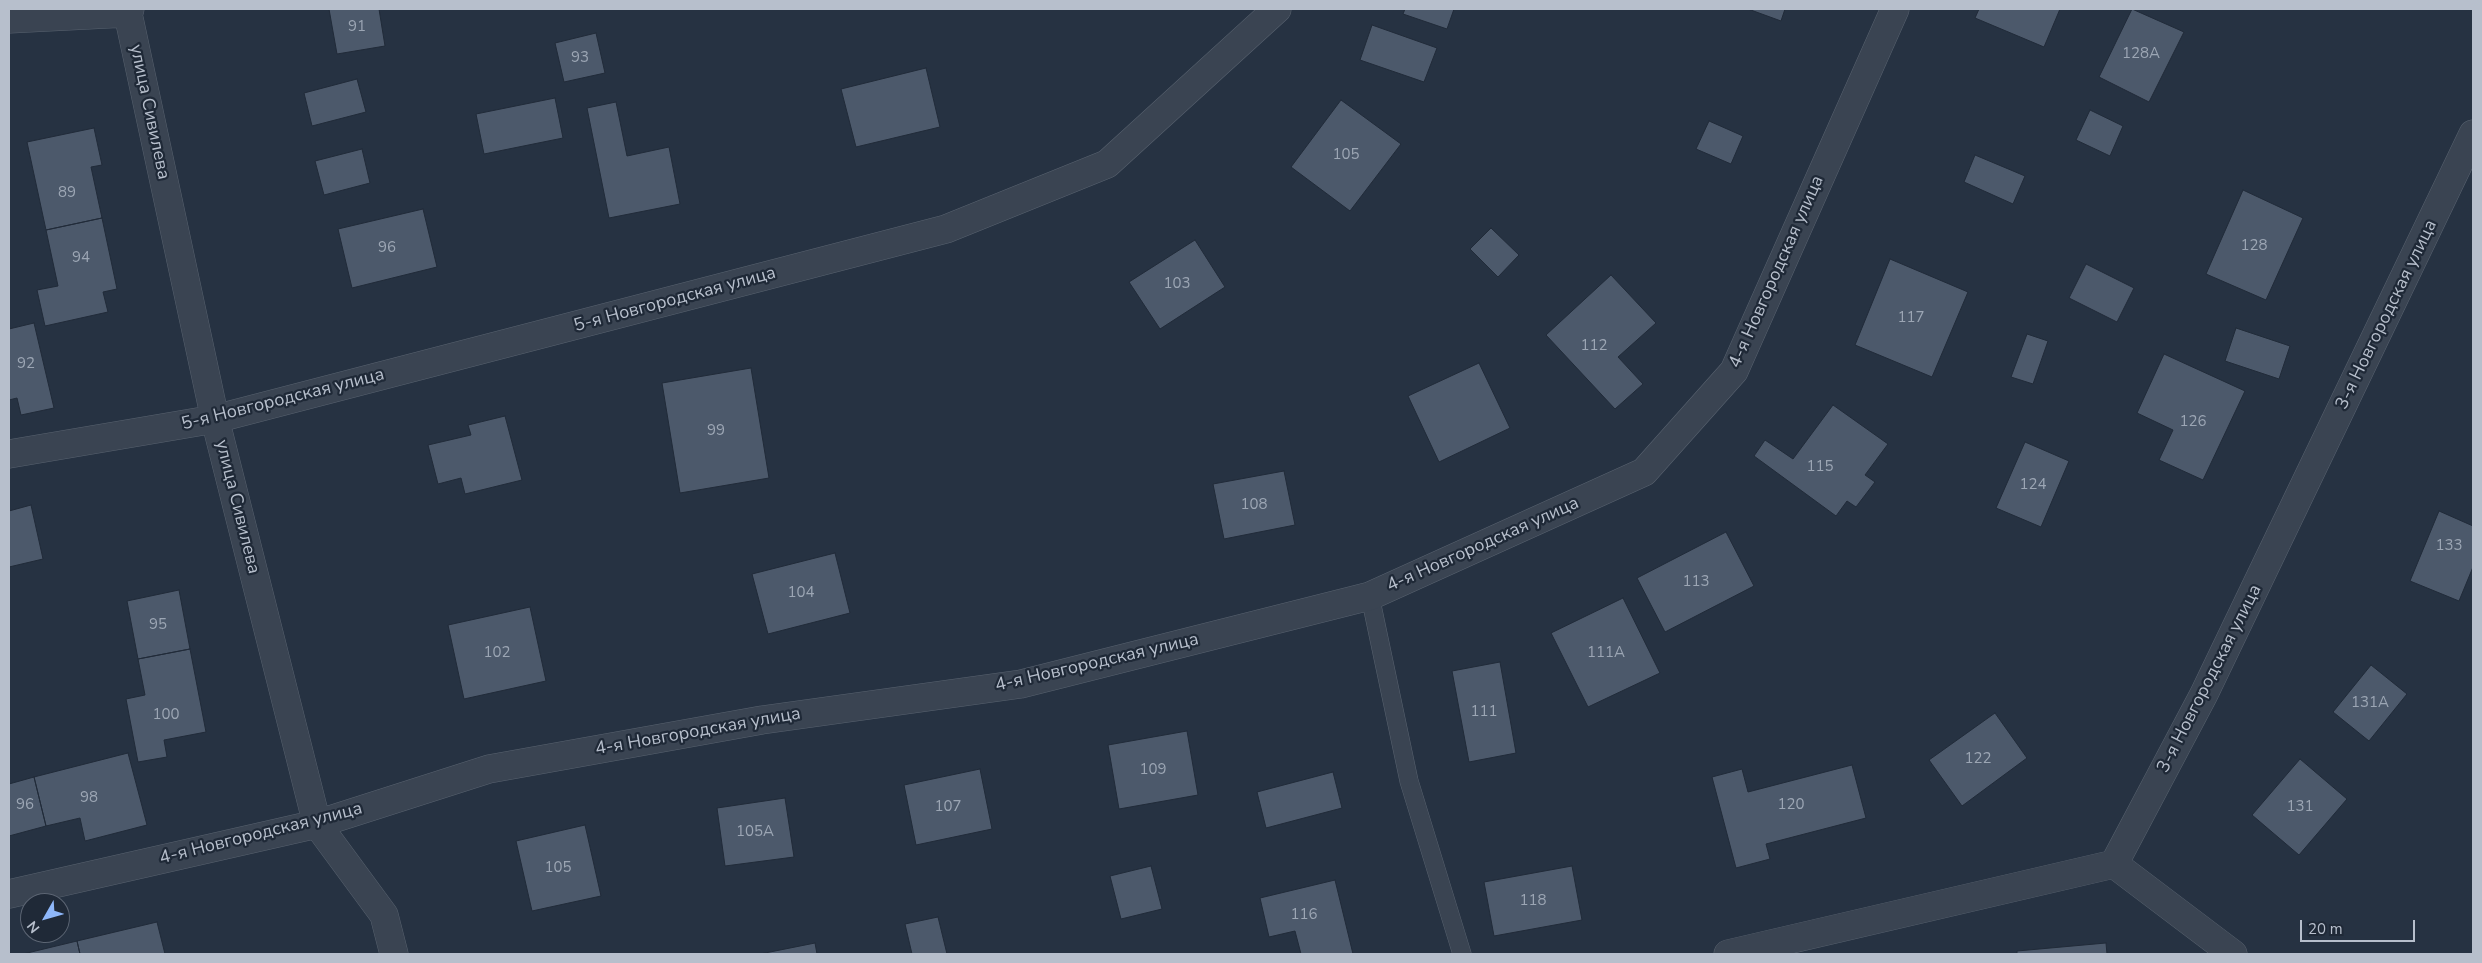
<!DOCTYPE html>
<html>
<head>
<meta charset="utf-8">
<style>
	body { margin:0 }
	#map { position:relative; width:2482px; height:963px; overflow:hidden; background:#263242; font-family:"Nunito Sans",sans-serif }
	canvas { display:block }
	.frame { position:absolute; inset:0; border:10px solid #b7bfcc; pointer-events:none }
	.north { position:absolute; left:20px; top:893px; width:50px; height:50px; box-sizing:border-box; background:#1f2937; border:1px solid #5c6573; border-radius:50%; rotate:232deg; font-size:14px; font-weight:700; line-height:20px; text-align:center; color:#b7bfcc }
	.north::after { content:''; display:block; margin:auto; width:18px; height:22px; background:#8eb7fa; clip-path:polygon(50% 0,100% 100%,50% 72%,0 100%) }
	.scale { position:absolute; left:2300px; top:920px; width:115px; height:22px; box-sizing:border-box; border:2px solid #b7bfcc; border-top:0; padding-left:6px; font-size:15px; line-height:18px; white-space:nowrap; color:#b7bfcc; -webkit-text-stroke:4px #1f2937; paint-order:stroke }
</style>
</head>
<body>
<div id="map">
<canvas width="2482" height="963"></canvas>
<div class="frame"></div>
<div class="north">N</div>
<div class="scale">20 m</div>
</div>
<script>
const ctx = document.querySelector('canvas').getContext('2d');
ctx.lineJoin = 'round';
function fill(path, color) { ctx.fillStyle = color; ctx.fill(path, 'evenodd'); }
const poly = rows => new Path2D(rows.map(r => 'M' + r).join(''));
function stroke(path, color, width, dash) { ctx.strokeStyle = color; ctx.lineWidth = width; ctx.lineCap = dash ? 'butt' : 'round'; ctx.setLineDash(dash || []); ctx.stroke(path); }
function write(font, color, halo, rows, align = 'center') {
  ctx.font = font + ' "Nunito Sans",sans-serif'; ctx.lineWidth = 4.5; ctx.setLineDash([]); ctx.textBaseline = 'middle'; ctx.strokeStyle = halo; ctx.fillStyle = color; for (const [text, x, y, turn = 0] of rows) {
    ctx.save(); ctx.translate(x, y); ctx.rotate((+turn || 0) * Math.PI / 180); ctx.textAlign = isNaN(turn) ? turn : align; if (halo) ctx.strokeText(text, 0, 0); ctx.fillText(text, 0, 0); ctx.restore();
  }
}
const building = poly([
	[329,9,379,9,385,46,337,54,329,9],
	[1405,9,1454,9,1447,29,1403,14,1405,9],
	[1748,9,1785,9,1781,21,1748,9],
	[1979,9,2060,9,2044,47,1975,18,1979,9],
	[2132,9,2184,32,2149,102,2099,77,2132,9],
	[1372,25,1437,48,1424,82,1360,60,1372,25],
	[596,33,605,73,564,82,555,43,596,33],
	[926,68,940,127,856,147,841,89,926,68],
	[357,79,366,112,312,126,304,93,357,79],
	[555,98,563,138,484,154,476,114,555,98],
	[1341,100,1401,144,1350,211,1291,167,1341,100],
	[616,102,627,156,669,147,680,204,609,218,587,108,616,102],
	[2090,110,2123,126,2110,156,2076,140,2090,110],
	[1709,121,1743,136,1731,164,1696,149,1709,121],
	[94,128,102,165,91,167,102,218,46,230,27,142,94,128],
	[362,149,370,183,324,195,315,161,362,149],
	[1975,155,2025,176,2013,204,1964,182,1975,155],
	[2243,190,2303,218,2266,300,2206,274,2243,190],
	[423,209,437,267,352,288,338,229,423,209],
	[102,218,117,289,103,292,108,312,45,326,37,290,58,286,46,230,102,218],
	[1491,228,1519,255,1498,277,1470,249,1491,228],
	[1195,240,1225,287,1160,329,1129,282,1195,240],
	[1890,259,1968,292,1932,377,1855,345,1890,259],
	[2086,264,2134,288,2117,322,2069,298,2086,264],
	[1611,275,1656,323,1618,357,1643,384,1615,409,1546,335,1611,275],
	[34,323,54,408,21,415,17,398,9,400,9,329,34,323],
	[2236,328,2290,346,2279,379,2225,361,2236,328],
	[2027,334,2048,341,2033,384,2011,377,2027,334],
	[2164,354,2245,391,2203,480,2159,460,2173,430,2137,413,2164,354],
	[1479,363,1510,428,1439,462,1408,396,1479,363],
	[751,368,769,478,680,493,662,383,751,368],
	[1833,405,1888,444,1865,475,1875,482,1856,507,1847,501,1836,516,1754,456,1765,440,1793,459,1833,405],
	[505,416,522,480,465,494,461,478,438,484,428,445,471,435,468,425,505,416],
	[2025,442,2069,461,2041,527,1996,508,2025,442],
	[1284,471,1295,525,1224,539,1213,484,1284,471],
	[31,505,43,559,9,567,9,511,31,505],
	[2439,511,2473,526,2473,567,2459,601,2410,581,2439,511],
	[1726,532,1754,586,1665,632,1637,578,1726,532],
	[835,553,850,613,768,634,752,574,835,553],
	[179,590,190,649,138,659,127,601,179,590],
	[1623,598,1660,673,1588,707,1551,633,1623,598],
	[530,607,546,681,464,699,448,625,530,607],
	[190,649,206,732,164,740,167,757,138,762,126,699,145,695,138,659,190,649],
	[1500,662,1516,753,1469,762,1452,671,1500,662],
	[2371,665,2407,694,2369,741,2333,712,2371,665],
	[1995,713,2027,758,1962,806,1929,760,1995,713],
	[1187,731,1198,795,1119,809,1108,745,1187,731],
	[128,753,147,825,85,841,80,818,46,826,34,777,128,753],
	[2300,759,2347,799,2299,855,2252,815,2300,759],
	[1852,765,1866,818,1766,844,1770,859,1736,868,1712,777,1742,769,1748,792,1852,765],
	[980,769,992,829,916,845,904,785,980,769],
	[1333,772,1342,808,1266,828,1257,792,1333,772],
	[34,777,46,826,9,836,9,784,34,777],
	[785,798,794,857,725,866,717,808,785,798],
	[585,825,601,896,532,911,516,841,585,825],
	[1151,866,1162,909,1121,919,1110,876,1151,866],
	[1572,866,1582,920,1494,936,1484,882,1572,866],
	[1335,880,1353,954,1301,954,1295,931,1269,937,1260,898,1335,880],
	[938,917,947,954,912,954,905,924,938,917],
	[157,922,165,954,80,954,77,941,157,922],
	[77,941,80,954,23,954,77,941],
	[815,943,817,954,760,954,815,943],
	[2106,943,2107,954,2017,954,2017,951,2106,943]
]);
fill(building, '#4c596b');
stroke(building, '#212b39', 1);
const lane = poly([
	[1370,596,1409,781,1462,954]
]);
const street = poly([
	[127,9,215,419,317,824,384,915,394,954],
	[9,19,127,13,130,9],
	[9,454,215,419,946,229,1107,164,1277,9],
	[2114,864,2233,954],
	[9,894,317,824,489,769,762,720,1021,684,1370,596,1644,472,1734,371,1895,9],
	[1728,954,2114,864,2204,694,2473,134]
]);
stroke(lane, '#58626f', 19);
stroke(street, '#58626f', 29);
stroke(lane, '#3a4452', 18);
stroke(street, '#3a4452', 28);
write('15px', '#9ca6b4', null, [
	["91",357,27],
	["128А",2141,54],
	["93",580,58],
	["105",1346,155],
	["89",67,193],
	["128",2254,246],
	["96",387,248],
	["94",81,258],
	["103",1177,284],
	["117",1911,318],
	["112",1594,346],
	["92",26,364],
	["126",2193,422],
	["99",716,431],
	["115",1820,467],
	["124",2033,485],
	["108",1254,505],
	["133",2449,546],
	["113",1696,582],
	["104",801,593],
	["95",158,625],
	["102",497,653],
	["111А",1606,653],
	["131А",2370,703],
	["111",1484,712],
	["100",166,715],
	["122",1978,759],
	["109",1153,770],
	["98",89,798],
	["96",25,805],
	["120",1791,805],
	["107",948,807],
	["131",2300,807],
	["105А",755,832],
	["105",558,868],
	["118",1533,901],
	["116",1304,915]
]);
write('18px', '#b7bfcc', '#1f2937', [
	["улица Сивилева",149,112,78],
	["4-я Новгородская улица",1777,272,-66],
	["5-я Новгородская улица",675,300,-15],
	["3-я Новгородская улица",2387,315,-64],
	["5-я Новгородская улица",283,400,-14],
	["улица Сивилева",237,507,76],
	["4-я Новгородская улица",1483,545,-24],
	["4-я Новгородская улица",1097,663,-13],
	["3-я Новгородская улица",2210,679,-63],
	["4-я Новгородская улица",698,732,-10],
	["4-я Новгородская улица",261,834,-14]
]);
</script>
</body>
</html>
